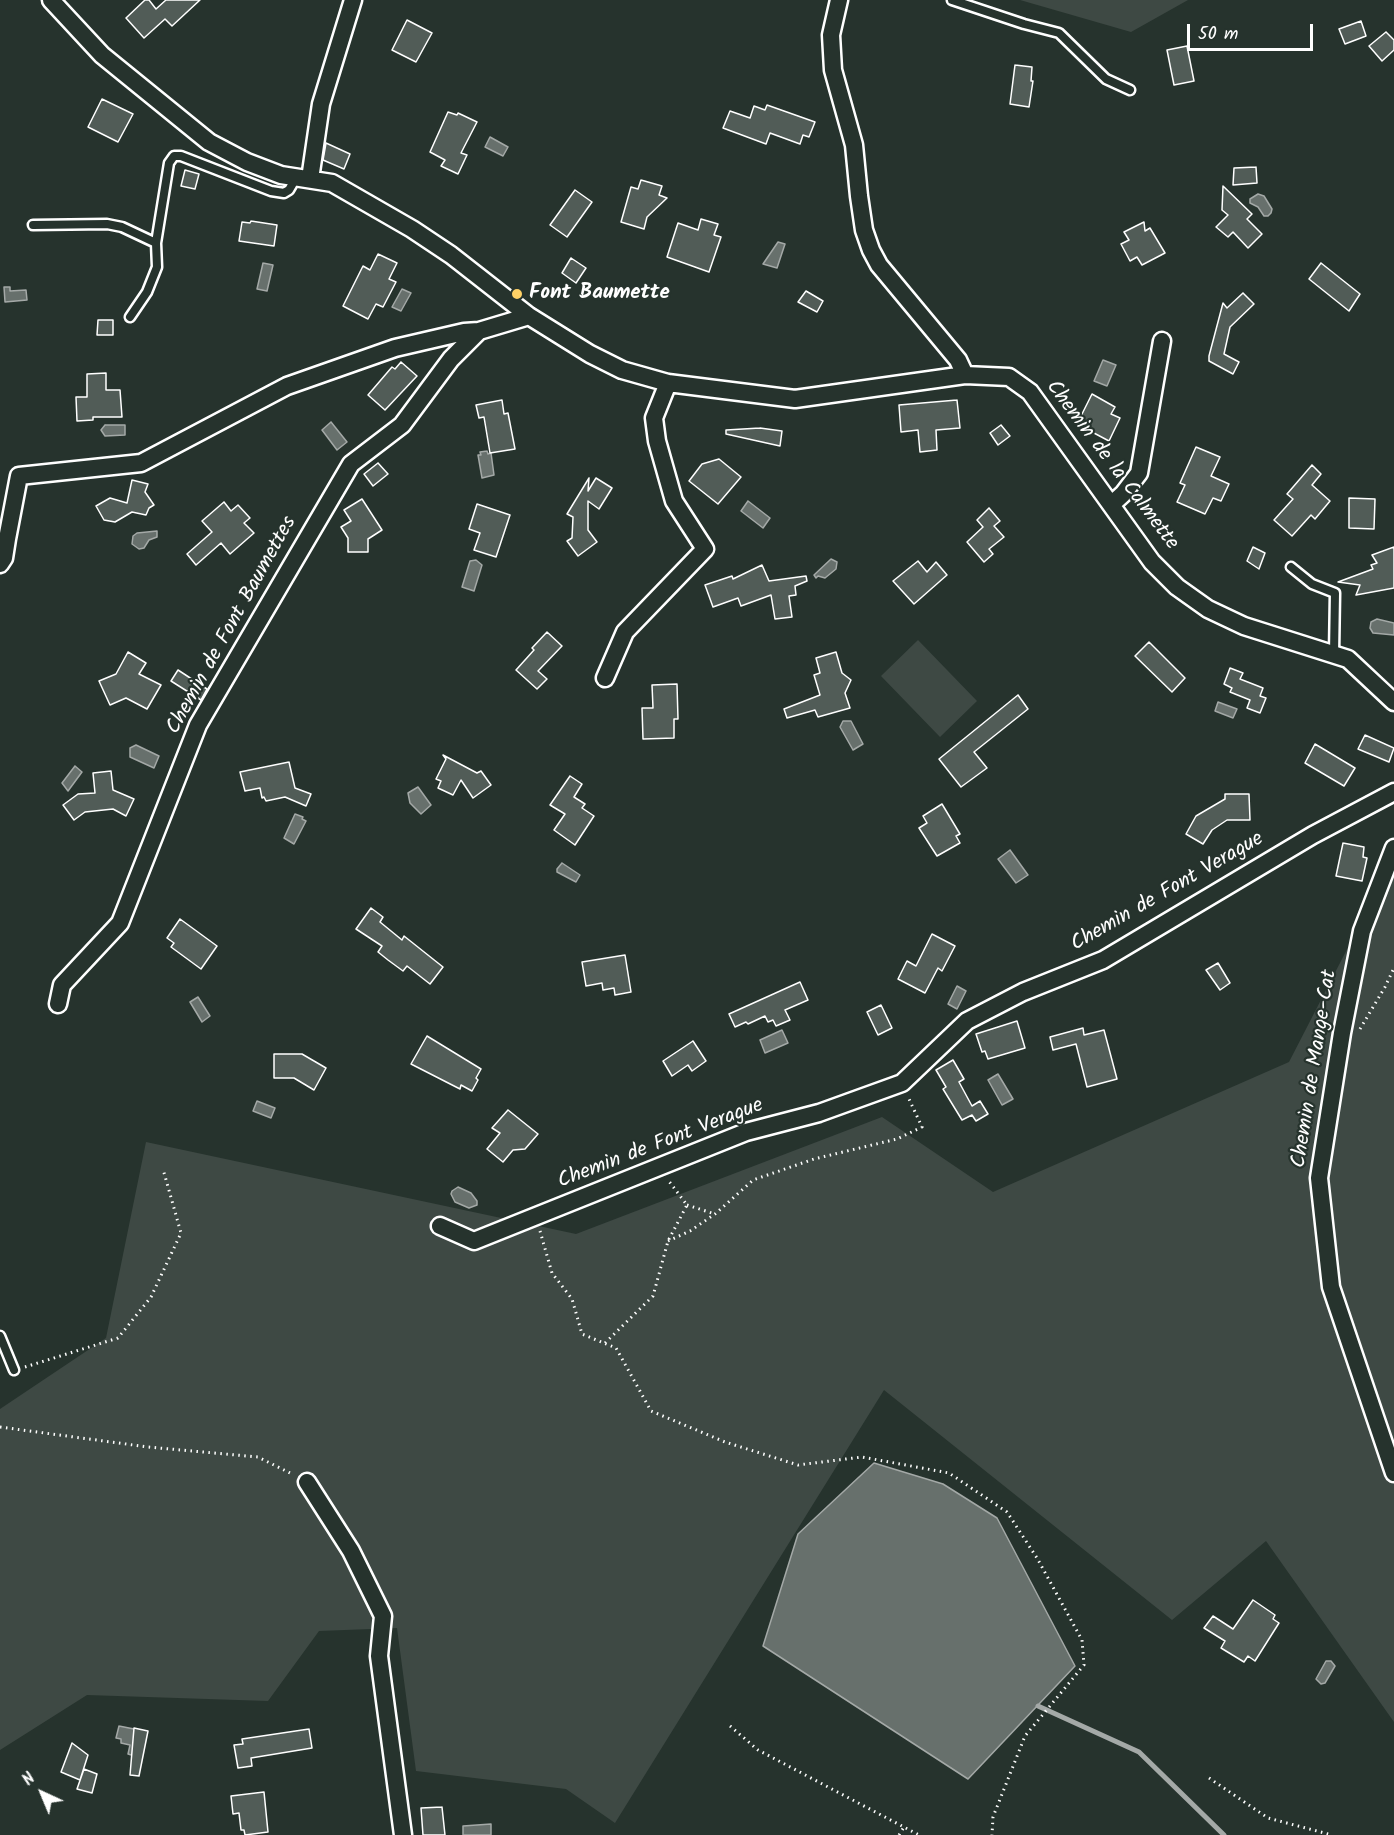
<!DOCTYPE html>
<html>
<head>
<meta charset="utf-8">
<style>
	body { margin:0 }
	#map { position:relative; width:1394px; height:1835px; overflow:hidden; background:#26332d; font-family:Kalam,sans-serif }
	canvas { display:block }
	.north { position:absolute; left:12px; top:1763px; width:60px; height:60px; -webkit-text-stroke:4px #26332d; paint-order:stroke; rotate:316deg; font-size:16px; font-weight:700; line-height:24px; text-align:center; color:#fff }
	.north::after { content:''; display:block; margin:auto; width:21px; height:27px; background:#fff; clip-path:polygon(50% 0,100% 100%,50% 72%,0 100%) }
	.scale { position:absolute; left:1187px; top:24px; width:126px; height:27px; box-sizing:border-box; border:3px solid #fff; border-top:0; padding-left:8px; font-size:18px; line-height:21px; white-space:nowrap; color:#fff; -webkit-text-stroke:4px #26332d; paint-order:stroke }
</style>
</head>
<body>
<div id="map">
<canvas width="1394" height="1835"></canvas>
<div class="north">N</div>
<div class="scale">50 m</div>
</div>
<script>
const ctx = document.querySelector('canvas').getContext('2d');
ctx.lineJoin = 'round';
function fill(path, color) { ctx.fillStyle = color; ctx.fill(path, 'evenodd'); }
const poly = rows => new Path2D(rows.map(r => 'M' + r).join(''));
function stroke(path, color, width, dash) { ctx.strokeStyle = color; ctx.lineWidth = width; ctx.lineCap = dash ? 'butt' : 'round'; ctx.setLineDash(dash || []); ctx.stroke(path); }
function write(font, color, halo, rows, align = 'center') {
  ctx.font = font + ' Kalam,sans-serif'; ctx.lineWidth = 4.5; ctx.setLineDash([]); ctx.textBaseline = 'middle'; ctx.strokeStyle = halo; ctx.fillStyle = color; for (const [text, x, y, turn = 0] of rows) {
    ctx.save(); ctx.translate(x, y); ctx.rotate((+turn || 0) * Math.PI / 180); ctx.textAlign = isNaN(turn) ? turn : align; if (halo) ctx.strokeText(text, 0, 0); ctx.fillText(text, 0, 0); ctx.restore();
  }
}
fill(poly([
	[1020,0,1188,0,1131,32],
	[918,640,977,701,940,737,881,676],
	[1394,858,1394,1722,1266,1541,1172,1620,884,1390,615,1823,566,1789,416,1771,397,1628,319,1631,268,1701,87,1695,0,1750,0,1409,106,1338,146,1142,576,1234,882,1117,993,1192,1289,1062]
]), '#3e4944');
const water = poly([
	[490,137,508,147,503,156,485,147,490,137],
	[1258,194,1264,196,1272,209,1271,213,1268,216,1264,216,1258,207,1250,203,1250,199,1258,194],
	[778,242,785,244,777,268,763,264,778,242],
	[263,263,273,265,267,291,257,289,263,263],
	[4,287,10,287,10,291,26,290,27,300,5,302,4,287],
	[402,289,411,293,401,311,392,307,402,289],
	[1103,360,1116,365,1107,386,1094,381,1103,360],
	[331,422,347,442,337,450,322,430,331,422],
	[105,425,125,425,125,435,105,436,101,430,105,425],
	[487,451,488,454,491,453,494,475,482,478,478,455,481,455,480,452,487,451],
	[748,501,770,518,763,528,741,511,748,501],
	[157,531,157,537,149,540,144,548,139,549,132,544,133,536,137,533,157,531],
	[831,559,837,562,836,569,825,578,818,576,816,578,814,575,831,559],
	[476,560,482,565,474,591,462,587,470,561,476,560],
	[1377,619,1394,623,1394,635,1373,633,1370,628,1371,622,1377,619],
	[1218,702,1237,709,1233,718,1215,711,1218,702],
	[843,721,851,721,863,744,853,750,840,727,843,721],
	[136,745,159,756,154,768,130,757,130,748,136,745],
	[75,766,82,772,68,791,62,783,75,766],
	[418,787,431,805,421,814,410,803,408,793,418,787],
	[295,814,303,817,302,819,306,821,294,844,284,838,295,814],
	[1010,850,1028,875,1016,883,998,859,1010,850],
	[562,863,580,875,576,882,557,872,557,869,562,863],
	[957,986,966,991,957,1009,948,1004,957,986],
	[198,997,210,1016,202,1022,190,1002,198,997],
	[782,1030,788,1043,765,1053,760,1040,782,1030],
	[998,1074,1013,1099,1002,1105,988,1080,998,1074],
	[257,1101,275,1108,271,1118,253,1111,257,1101],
	[458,1187,471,1193,477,1201,477,1205,469,1208,455,1202,451,1194,452,1191,458,1187],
	[874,1463,943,1484,997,1518,1075,1666,968,1779,763,1646,798,1534,874,1463],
	[1326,1661,1331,1661,1335,1666,1325,1683,1321,1684,1316,1679,1326,1661],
	[119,1726,144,1731,138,1757,128,1754,130,1745,121,1743,121,1739,116,1738,119,1726],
	[491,1824,491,1835,463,1835,463,1826,491,1824]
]);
fill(water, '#67706c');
stroke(water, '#a4a9a7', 1.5);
stroke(poly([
	[1038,1706,1139,1752,1224,1835]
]), '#a4a9a7', 5);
const building = poly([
	[145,0,149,0,156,9,166,0,200,0,172,26,165,19,144,38,126,18,145,0],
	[407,20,432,33,416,62,392,50,407,20],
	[1361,21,1366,36,1345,44,1339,29,1361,21],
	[1386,32,1394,40,1394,50,1382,61,1369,46,1386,32],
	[1187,46,1194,81,1174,85,1167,50,1187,46],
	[1015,65,1032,67,1031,81,1033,81,1029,107,1010,104,1015,65],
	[102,99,133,114,118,142,88,127,102,99],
	[767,105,815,122,809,137,803,135,800,144,770,133,766,144,723,128,730,111,750,118,754,106,765,110,767,105],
	[448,112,457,115,458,113,477,122,461,153,467,155,458,174,441,166,445,160,430,152,448,112],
	[326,143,350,154,344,169,323,160,326,143],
	[1256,167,1257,183,1233,185,1234,168,1256,167],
	[185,170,199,174,195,189,181,186,185,170],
	[641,180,662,186,659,195,667,198,647,217,644,229,621,222,631,187,638,189,641,180],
	[1223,186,1252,214,1247,219,1262,234,1248,248,1233,232,1228,237,1216,227,1228,215,1222,210,1223,186],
	[575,190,592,202,567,237,550,225,575,190],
	[701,219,718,224,714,235,721,237,709,272,667,257,678,223,698,230,701,219],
	[251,221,277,225,274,246,239,241,242,222,250,223,251,221],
	[1144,222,1145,231,1150,228,1165,253,1142,265,1137,257,1130,261,1121,244,1129,240,1124,232,1144,222],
	[378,254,397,263,389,279,396,282,383,307,376,304,368,319,343,306,363,266,370,270,378,254],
	[571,258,586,268,576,283,562,273,571,258],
	[1321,263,1360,294,1349,311,1309,279,1321,263],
	[806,291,823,301,817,312,798,302,806,291],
	[1243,293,1254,304,1230,327,1224,354,1239,362,1233,374,1209,361,1209,356,1223,303,1227,308,1243,293],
	[98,320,113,320,113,335,97,335,98,320],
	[401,362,417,376,385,410,368,395,392,367,395,369,401,362],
	[106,373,106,390,120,390,122,417,93,417,93,420,77,421,76,397,87,397,87,374,106,373],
	[1092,394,1115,407,1111,414,1120,418,1109,441,1077,424,1092,394],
	[502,400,504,414,508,413,515,449,490,453,484,417,479,418,476,405,502,400],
	[957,400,960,428,936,430,937,450,920,452,918,430,901,432,899,405,957,400],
	[1001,425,1010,436,998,445,990,433,1001,425],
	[760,428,782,431,780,446,726,434,726,430,760,428],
	[1196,447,1220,457,1211,476,1229,484,1221,501,1213,498,1205,514,1177,502,1185,485,1180,483,1196,447],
	[719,459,741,477,718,504,689,481,702,464,719,459],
	[378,463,388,474,373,486,364,474,378,463],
	[1312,465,1321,474,1312,485,1330,501,1315,519,1311,515,1292,536,1274,520,1293,499,1287,494,1312,465],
	[589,478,588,491,596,478,612,488,599,509,588,501,588,530,597,542,578,556,567,541,572,538,573,517,567,514,589,478],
	[132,480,148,484,145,492,154,505,149,508,146,515,132,512,115,522,104,520,96,506,110,498,127,503,132,480],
	[1349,498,1375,499,1374,529,1349,528,1349,498],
	[362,499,382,530,368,539,368,552,348,552,348,538,341,527,351,521,344,510,362,499],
	[224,502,231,511,238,505,250,518,244,523,254,533,230,554,221,543,196,565,187,554,212,532,202,521,224,502],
	[477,504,510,515,496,557,474,550,480,533,469,529,477,504],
	[989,508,1000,521,994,526,1004,537,989,549,993,554,984,562,967,542,983,527,977,520,989,508],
	[1253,547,1265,553,1259,569,1247,561,1253,547],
	[1394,547,1394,588,1356,595,1360,585,1338,582,1373,569,1371,565,1377,563,1372,555,1394,547],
	[918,561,927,572,936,562,947,575,914,604,893,581,918,561],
	[762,565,769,581,806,576,807,581,795,586,796,595,789,596,792,617,775,619,771,595,741,606,738,598,713,607,705,585,732,576,733,579,762,565],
	[547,632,562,646,538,671,547,679,537,689,516,670,534,650,532,648,547,632],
	[1149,642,1185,678,1172,692,1135,656,1149,642],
	[128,652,146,663,139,674,161,685,147,709,126,698,110,705,99,681,116,674,128,652],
	[836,652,842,673,851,680,845,693,850,708,818,717,815,710,787,718,784,709,820,695,814,675,820,673,816,658,836,652],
	[1230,668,1243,673,1240,679,1263,688,1260,696,1266,698,1260,713,1247,708,1250,700,1230,692,1232,688,1224,684,1230,668],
	[178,670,207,689,201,700,171,681,178,670],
	[677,684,678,719,674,719,674,738,643,739,642,708,653,708,652,685,677,684],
	[1018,695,1028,709,974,752,987,768,961,787,939,759,1018,695],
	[1365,735,1394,748,1389,762,1358,749,1365,735],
	[1315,744,1355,768,1344,786,1305,763,1315,744],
	[443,755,477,773,481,771,491,785,473,798,461,780,453,795,438,788,441,781,436,779,446,759,443,755],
	[289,762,295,788,311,794,306,806,285,797,266,801,264,797,262,798,260,788,245,791,240,772,289,762],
	[111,771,113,790,134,799,126,816,113,809,85,812,74,820,63,805,78,794,95,793,93,773,111,771],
	[570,776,582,784,574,797,585,804,582,808,594,816,575,845,554,830,565,814,550,805,570,776],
	[1225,794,1249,794,1250,820,1227,820,1212,830,1203,844,1186,834,1196,816,1225,799,1225,794],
	[942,804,960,834,956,836,960,843,937,856,919,828,927,823,923,816,942,804],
	[1343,843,1364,847,1363,857,1367,858,1362,881,1336,876,1343,843],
	[371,908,383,917,380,922,402,940,404,936,443,967,430,984,407,966,403,971,388,960,378,952,382,946,356,929,371,908],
	[180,919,217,946,201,969,171,947,174,943,167,938,180,919],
	[932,934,955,946,942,971,938,968,925,993,898,979,907,961,916,966,932,934],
	[625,955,631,992,615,995,614,988,603,990,602,983,586,986,582,962,625,955],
	[1218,963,1230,983,1220,990,1206,970,1218,963],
	[800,982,808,1000,785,1010,790,1020,776,1026,773,1020,768,1022,765,1016,748,1024,746,1022,735,1027,729,1014,800,982],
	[881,1005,892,1028,878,1035,867,1012,881,1005],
	[1017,1021,1025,1048,988,1059,985,1051,982,1052,976,1034,1017,1021],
	[1083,1028,1084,1035,1104,1030,1117,1079,1087,1087,1076,1044,1053,1050,1050,1037,1083,1028],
	[427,1036,481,1069,476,1078,478,1080,472,1091,461,1085,460,1089,411,1064,427,1036],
	[693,1041,706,1061,692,1071,688,1065,672,1076,663,1061,693,1041],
	[274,1054,302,1054,326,1068,314,1090,294,1078,274,1078,274,1054],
	[953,1060,964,1079,959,1082,972,1106,980,1101,988,1114,976,1121,972,1115,962,1120,943,1089,946,1087,936,1070,953,1060],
	[508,1110,538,1134,525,1149,513,1150,503,1162,487,1149,500,1133,492,1128,508,1110],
	[1253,1600,1275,1615,1273,1619,1279,1623,1255,1661,1248,1656,1244,1662,1221,1648,1225,1641,1204,1628,1213,1616,1233,1629,1253,1600],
	[134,1728,148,1731,139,1776,130,1775,134,1728],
	[309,1729,312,1748,251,1758,252,1766,238,1768,234,1745,243,1744,242,1739,309,1729],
	[72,1743,88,1755,80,1780,61,1772,72,1743],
	[84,1769,97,1774,92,1793,77,1789,84,1769],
	[264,1792,268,1832,245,1835,244,1830,241,1830,239,1813,233,1814,231,1796,264,1792],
	[442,1807,445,1835,423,1835,421,1808,442,1807]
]);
fill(building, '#515c57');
stroke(building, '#fff', 1.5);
const service = poly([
	[952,0,1024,24,1059,33,1106,79,1130,90],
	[33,225,107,224,122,227,156,243],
	[130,317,147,292,157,267,156,243,169,163,174,156,181,156,271,191,284,193,289,190,296,178],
	[1291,567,1312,584,1335,593,1334,654],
	[0,1336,14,1370]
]);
const minor = poly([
	[51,0,102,55,209,142,247,162,281,175,332,183,412,229,451,255,529,316,590,354,622,370,668,383,795,399,965,375,1009,377,1030,392,1152,562,1177,587,1208,609,1244,626,1348,659,1394,702],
	[839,0,831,35,833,70,854,145,859,196,864,230,871,250,879,265,958,360,965,375],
	[310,179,321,104,353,0],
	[1111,505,1123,494,1139,473,1162,341],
	[0,542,7,539,19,476,141,463,287,386,395,348,464,332,479,331,529,316],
	[0,564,4,558,7,539],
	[605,678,625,632,705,549,674,501,657,441,654,418,668,383],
	[1394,848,1362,931,1342,1033,1319,1178,1331,1287,1394,1473],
	[58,1004,62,985,120,923,198,725,351,464,402,425,451,359,479,331],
	[440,1226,474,1241,746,1132,819,1113,902,1083,967,1021,1023,992,1103,960,1313,835,1394,792],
	[307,1482,351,1551,383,1616,379,1656,403,1835]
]);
stroke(service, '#fff', 13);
stroke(minor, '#fff', 21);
stroke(poly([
	[1360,1029,1385,987,1394,968],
	[687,1205,715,1214],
	[540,1231,552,1273,572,1299,582,1334,616,1348,651,1411,725,1442,798,1465,862,1457,949,1473,1007,1512,1037,1558,1082,1640,1084,1665,1025,1736,993,1817,992,1835],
	[668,1241,690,1231,715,1214,753,1180,814,1159,897,1139,922,1127,909,1099],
	[605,1343,653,1296,668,1241,687,1205,668,1180],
	[25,1367,118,1338,151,1297,181,1233,163,1169],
	[0,1427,148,1447,258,1457,292,1474],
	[730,1726,758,1750,919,1835],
	[1209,1778,1268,1818,1332,1835],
	[899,1835,904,1827]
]), '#fff', 3, [1.5, 4.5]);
stroke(service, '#26332d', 8);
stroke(minor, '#26332d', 16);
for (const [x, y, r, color] of [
	[517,294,6,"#ffd166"]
]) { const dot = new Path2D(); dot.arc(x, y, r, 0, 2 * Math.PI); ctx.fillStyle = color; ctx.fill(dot); stroke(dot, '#26332d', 2); }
write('bold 21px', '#fff', '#26332d', [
	["Font Baumette",529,294]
], 'left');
write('21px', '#fff', '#26332d', [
	["Chemin de la Calmette",1111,466,53],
	["Chemin de Font Baumettes",233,626,-61],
	["Chemin de Font Verague",1168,893,-30],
	["Chemin de Mange-Cat",1316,1069,-81],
	["Chemin de Font Verague",661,1145,-21]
]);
</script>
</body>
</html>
